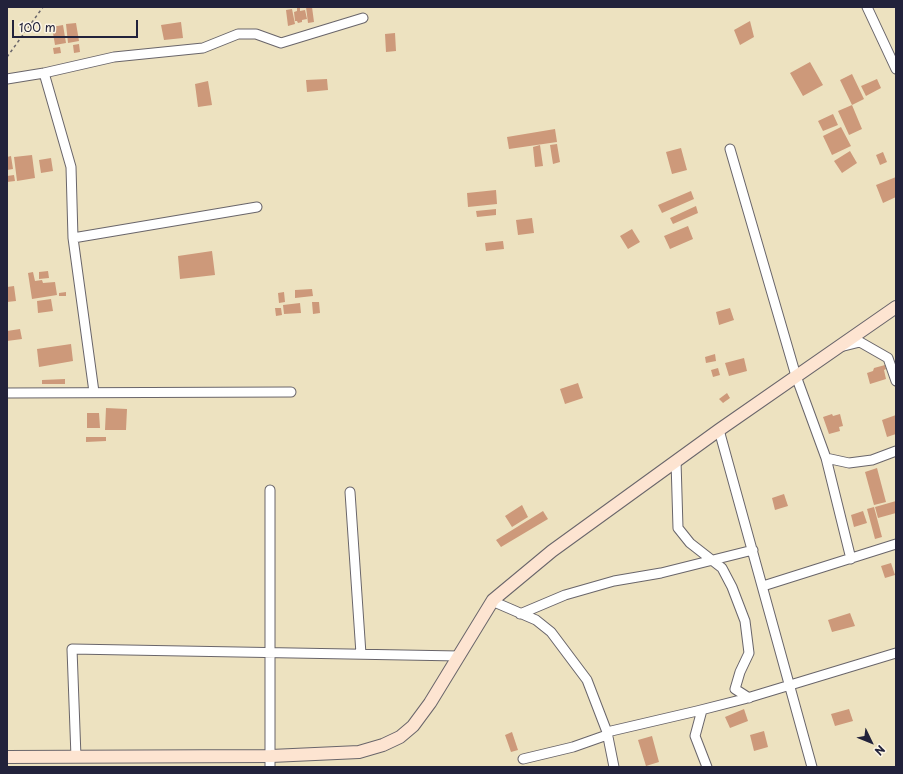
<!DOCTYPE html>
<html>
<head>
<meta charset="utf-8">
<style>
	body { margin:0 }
	#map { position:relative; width:903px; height:774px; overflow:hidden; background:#ede2c0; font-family:"Playpen Sans",sans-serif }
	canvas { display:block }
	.frame { position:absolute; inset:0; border:8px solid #22223b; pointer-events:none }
	.north { position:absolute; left:851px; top:722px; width:40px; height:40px; -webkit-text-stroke:3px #fcf5e5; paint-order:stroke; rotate:133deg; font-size:11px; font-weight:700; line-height:16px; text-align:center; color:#22223b }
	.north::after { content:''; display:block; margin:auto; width:14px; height:18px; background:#22223b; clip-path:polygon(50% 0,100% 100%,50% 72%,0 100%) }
	.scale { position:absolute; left:12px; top:20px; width:126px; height:18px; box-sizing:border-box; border:2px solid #22223b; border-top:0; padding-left:5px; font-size:12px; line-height:14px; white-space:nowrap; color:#22223b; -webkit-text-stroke:3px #fcf5e5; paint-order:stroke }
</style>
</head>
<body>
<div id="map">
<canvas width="903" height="774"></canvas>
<div class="frame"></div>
<div class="north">N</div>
<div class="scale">100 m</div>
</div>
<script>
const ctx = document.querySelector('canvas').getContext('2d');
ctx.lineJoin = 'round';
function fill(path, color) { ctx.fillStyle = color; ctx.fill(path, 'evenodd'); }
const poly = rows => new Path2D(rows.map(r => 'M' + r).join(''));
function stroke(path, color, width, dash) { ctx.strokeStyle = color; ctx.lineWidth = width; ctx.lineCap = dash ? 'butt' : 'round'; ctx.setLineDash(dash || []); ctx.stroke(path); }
fill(poly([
	[306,7,312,7,314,22,308,23],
	[297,8,300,8,300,11,305,10,307,19,302,20,302,22,298,23,297,21,295,21,294,12,297,11],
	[292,9,295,24,288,26,286,10],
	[750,21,754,37,740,45,734,30],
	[181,22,183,38,164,40,161,25],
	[76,23,79,41,68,43,66,24],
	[63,25,66,43,55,45,52,27],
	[395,33,396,51,386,52,385,34],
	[79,44,80,52,74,53,73,45],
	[60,47,61,53,54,54,53,48],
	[810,62,823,85,803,96,790,73],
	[852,74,864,99,852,105,840,80],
	[327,79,328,90,307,92,306,80],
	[877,79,881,88,866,96,861,86],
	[208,81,212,105,198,107,195,84],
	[852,105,862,129,849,135,838,111],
	[833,114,838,125,823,131,818,121],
	[841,127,851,146,832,155,823,136],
	[555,129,557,142,509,149,507,137],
	[557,144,560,162,553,164,550,145],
	[540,145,543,166,535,167,533,147],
	[681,148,687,170,672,174,666,152],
	[850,151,857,163,842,173,834,161],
	[883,152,887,162,880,165,876,155],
	[32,155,35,178,17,181,14,157],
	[11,156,13,169,7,170,7,157],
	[51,158,53,171,41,173,39,160],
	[14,175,15,181,7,182,7,176],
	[896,177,896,197,883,203,876,185],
	[496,190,497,204,468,207,467,193],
	[691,191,694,199,662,213,658,205],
	[696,206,698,213,673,224,670,218],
	[496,209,496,215,477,217,476,211],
	[532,218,534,233,518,235,516,220],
	[688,226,693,239,670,249,664,236],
	[632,229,640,242,628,249,620,236],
	[503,241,504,249,486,251,485,243],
	[212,251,215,275,180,279,178,256],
	[48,271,49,278,39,279,39,272],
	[33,272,35,281,42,280,43,283,55,282,57,295,32,299,28,273],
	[14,286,16,301,7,302,7,287],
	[312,289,313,296,295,298,295,290],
	[66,292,66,296,59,296,59,293],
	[284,292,285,302,279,303,278,293],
	[51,299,53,311,38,313,37,301],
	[312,302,319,302,320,313,313,314],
	[300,303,301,313,284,314,283,305],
	[275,308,281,308,282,315,276,316],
	[730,308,734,320,719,325,716,312],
	[20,329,22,339,7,341,7,331],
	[71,344,73,361,39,367,37,349],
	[715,354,716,361,706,363,705,357],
	[744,358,747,371,729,376,725,363],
	[885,365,886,369,884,370,886,379,870,384,867,373,873,371,874,368],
	[718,368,720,375,713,377,711,370],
	[65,379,65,384,42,384,42,380],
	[578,383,583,398,565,404,560,389],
	[727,393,730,398,723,403,719,399],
	[106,408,127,409,126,430,105,430],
	[87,413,99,413,100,428,87,428],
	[832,414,833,416,840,414,843,426,839,427,840,431,829,434,823,417],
	[896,415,896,434,887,437,882,420],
	[86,437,106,437,106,441,86,442],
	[877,468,886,502,874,505,865,472],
	[784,494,788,506,775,510,772,498],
	[896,501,896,513,878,518,875,507],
	[522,505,528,517,512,527,505,516],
	[874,507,882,537,875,539,867,509],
	[543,511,548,519,501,547,496,540],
	[863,511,867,523,854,527,851,515],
	[891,563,895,575,885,578,881,566],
	[850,613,855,626,832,632,828,620],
	[744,709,748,721,730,728,725,717],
	[849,709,853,721,835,726,831,714],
	[764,731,768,747,754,751,750,735],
	[512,732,518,750,511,752,505,735],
	[652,736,659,762,646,766,638,740]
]), '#cd997a');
const street = poly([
	[867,7,896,69],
	[44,73,71,167,73,238,94,392],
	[7,79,44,73,114,57,203,48,238,34,256,34,281,43,363,18],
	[730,149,796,376,826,458,851,559],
	[73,238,257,207],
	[844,346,860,342,888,358,896,381],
	[7,393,291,392],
	[719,430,812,767],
	[826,458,849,463,872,460,896,451],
	[676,461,678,528,690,543,722,568,732,587,745,621,749,653,740,672,735,689,749,698],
	[270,490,270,767],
	[350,492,361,654],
	[763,586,896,544],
	[492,601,536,620,551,632,587,680,607,732,614,767],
	[520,614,565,595,614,581,661,573,753,550],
	[702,710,695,736,707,767],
	[607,732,697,711,744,699,896,653],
	[76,757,72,649,459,656],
	[523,759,573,747,607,735]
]);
const secondary = poly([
	[7,757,271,756,359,752,383,745,400,737,413,726,430,703,493,600,552,551,719,430,896,307]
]);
stroke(street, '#69656a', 11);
stroke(secondary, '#69656a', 14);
stroke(poly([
	[7,57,43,7]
]), '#69656a', 1.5, [3, 3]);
stroke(street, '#fff', 9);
stroke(secondary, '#fde4d1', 12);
</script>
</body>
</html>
